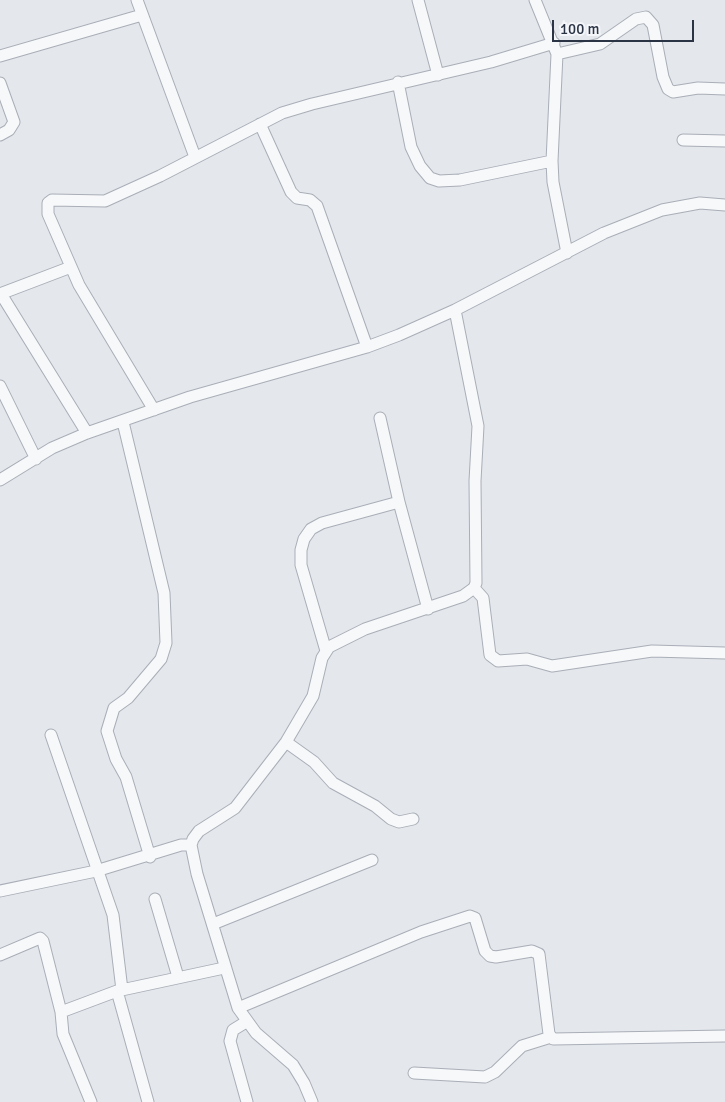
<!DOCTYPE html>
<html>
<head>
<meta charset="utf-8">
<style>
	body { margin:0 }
	#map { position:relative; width:725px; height:1102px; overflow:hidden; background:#e4e7ec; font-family:Signika,sans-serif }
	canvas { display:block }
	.scale { position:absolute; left:552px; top:20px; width:142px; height:22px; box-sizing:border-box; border:2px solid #2b3445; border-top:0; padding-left:6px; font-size:15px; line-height:18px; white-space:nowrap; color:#2b3445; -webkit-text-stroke:4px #f4f6f9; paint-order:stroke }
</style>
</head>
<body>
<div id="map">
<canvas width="725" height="1102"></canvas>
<div class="scale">100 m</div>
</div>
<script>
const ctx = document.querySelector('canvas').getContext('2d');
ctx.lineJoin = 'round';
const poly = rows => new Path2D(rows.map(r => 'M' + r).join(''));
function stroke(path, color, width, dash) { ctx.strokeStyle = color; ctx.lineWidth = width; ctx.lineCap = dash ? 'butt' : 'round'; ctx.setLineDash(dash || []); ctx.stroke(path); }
const street = poly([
	[137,0,195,157],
	[418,0,438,75],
	[535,0,557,54,552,161,553,182,567,253],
	[557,54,600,44,636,19,646,17,653,25,663,77,668,89,673,92,698,88,725,89],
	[0,56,142,15],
	[398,82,411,147,420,166,430,178,439,181,460,180,552,161],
	[0,83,14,122,9,130,0,135],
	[260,124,291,192,297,198,310,200,317,206,367,347],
	[683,140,725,141],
	[0,294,71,267],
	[1,294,87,433],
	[0,386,36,459],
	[154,410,79,285,48,214,48,203,52,200,105,201,160,176,282,113,312,104,491,62,554,43],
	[380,418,399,502,428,609],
	[123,422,164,593,166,643,161,659,128,698,114,708,107,731,116,759,126,777,150,857],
	[0,480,52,448,87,433,190,397,367,347,399,335,455,310,604,233,662,210,700,203,725,205],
	[474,588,483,598,490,655,498,661,527,659,552,666,652,651,725,653],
	[326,651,301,565,301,550,304,539,311,529,322,523,399,502],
	[51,735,113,915,122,990],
	[286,742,314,762,333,783,375,806,391,819,399,822,413,819],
	[0,891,96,871,181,845,191,845],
	[155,899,178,977],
	[213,924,372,860],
	[0,955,40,938,43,941,61,1012,117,991,148,1102],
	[117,991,224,968],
	[238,1008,421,932,470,916,475,918,485,951,490,956,496,957,532,951,539,954,549,1034,553,1039,725,1036],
	[61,1012,63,1034,91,1102],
	[246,1022,233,1030,230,1041,247,1102],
	[414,1073,485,1077,495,1072,522,1046,551,1037],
	[312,1102,304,1083,293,1065,256,1033,238,1008,197,874,191,845,193,839,199,831,235,808,286,742,313,696,322,658,329,647,365,629,463,596,474,588,476,583,475,481,478,426,455,310]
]);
stroke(street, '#a9aeb7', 13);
stroke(street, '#f7f8fa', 11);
</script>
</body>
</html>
